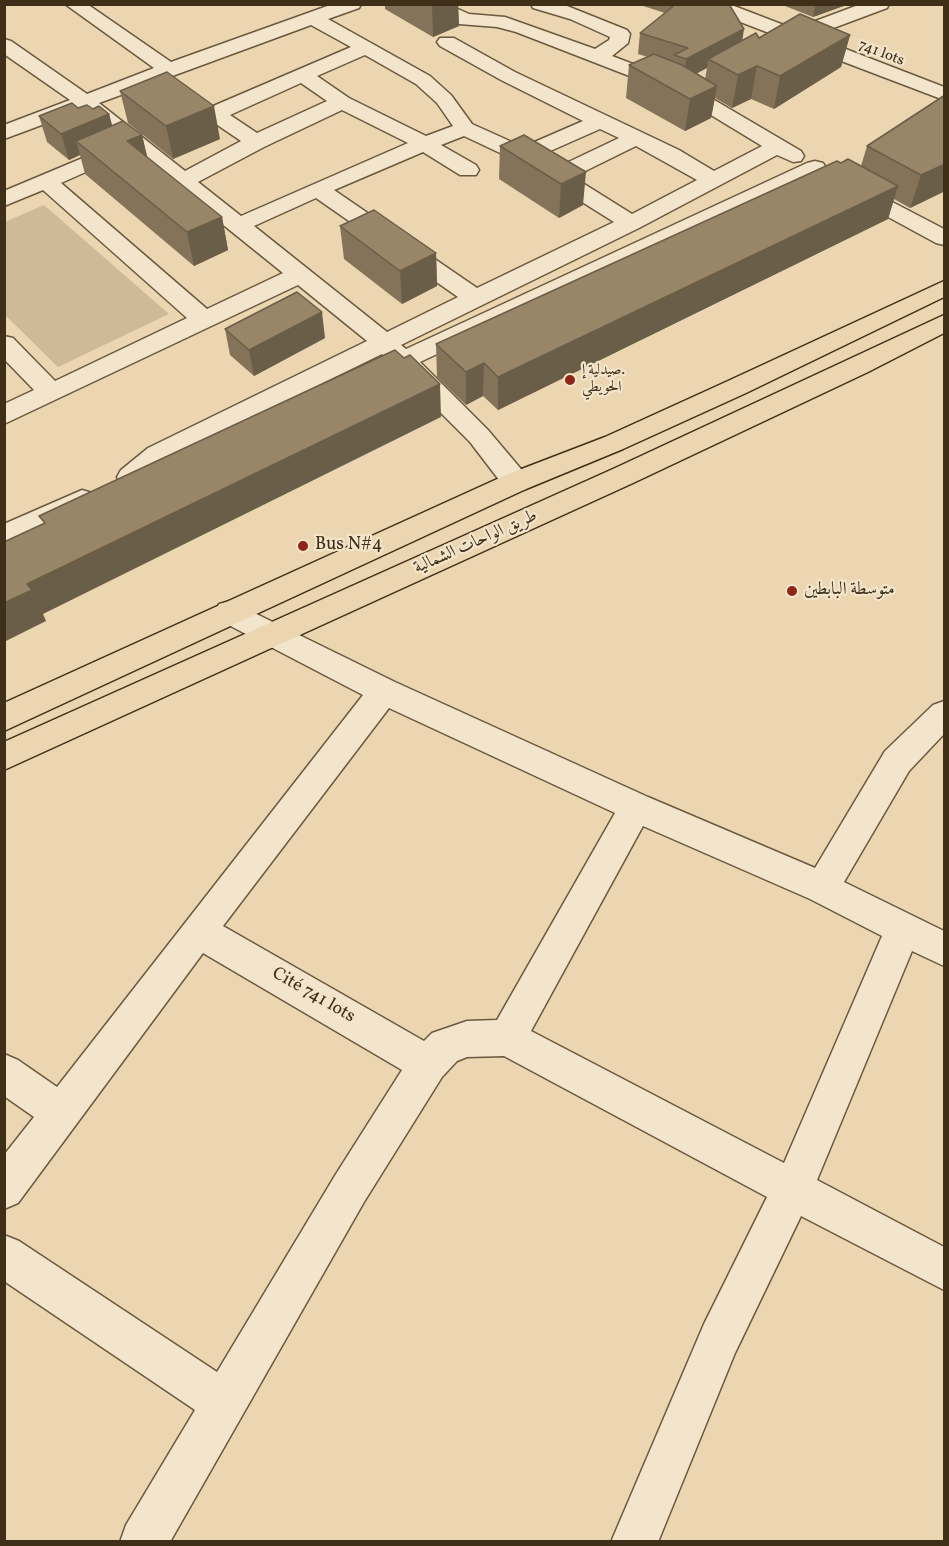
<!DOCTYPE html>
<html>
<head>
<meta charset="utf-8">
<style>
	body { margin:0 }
	#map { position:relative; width:949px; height:1546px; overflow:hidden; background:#ecd6b1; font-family:Vollkorn,serif }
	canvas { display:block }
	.frame { position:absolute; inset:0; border:6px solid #3f2f18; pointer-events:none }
</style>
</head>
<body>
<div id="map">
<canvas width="949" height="1546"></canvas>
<div class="frame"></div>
</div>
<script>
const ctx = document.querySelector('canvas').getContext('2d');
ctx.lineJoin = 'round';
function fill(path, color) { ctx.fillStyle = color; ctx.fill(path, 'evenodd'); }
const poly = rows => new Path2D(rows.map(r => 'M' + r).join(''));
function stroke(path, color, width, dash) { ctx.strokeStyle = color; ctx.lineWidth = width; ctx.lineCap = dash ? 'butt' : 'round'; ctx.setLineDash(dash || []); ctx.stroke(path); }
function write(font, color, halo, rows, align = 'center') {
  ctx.font = font + ' Vollkorn,Amiri,serif'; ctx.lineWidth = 4.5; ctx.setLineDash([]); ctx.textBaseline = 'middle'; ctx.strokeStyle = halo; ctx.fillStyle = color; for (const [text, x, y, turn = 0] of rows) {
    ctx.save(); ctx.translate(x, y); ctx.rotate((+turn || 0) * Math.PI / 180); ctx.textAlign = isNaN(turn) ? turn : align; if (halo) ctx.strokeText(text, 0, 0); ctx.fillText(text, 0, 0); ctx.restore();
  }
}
fill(poly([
	[44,205,169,314,58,367,5,315,5,222]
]), '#cfba97');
const minor = poly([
	[65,4,87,4,171,62,333,4,361,4,359,8,328,19,430,76,451,95,472,124,523,147,583,121,501,80,440,46,437,42,440,38,454,38,515,72,679,150,714,171,762,146,678,95,676,90,663,89,516,32,497,27,459,24,421,4,447,4,469,14,505,17,595,49,609,40,610,37,570,19,533,8,531,4,562,4,627,30,630,34,628,43,612,56,677,81,680,86,695,79,702,81,705,85,699,91,801,151,804,156,801,161,793,162,777,155,639,228,401,345,406,349,807,163,815,161,823,163,826,168,823,173,420,362,488,430,526,475,530,482,526,489,516,492,506,489,470,442,400,372,371,384,362,382,358,376,362,370,386,359,382,354,204,441,168,462,141,484,131,487,121,484,117,477,121,470,148,448,367,341,298,285,4,424,4,404,34,390,4,359,4,336,13,338,55,381,187,318,43,190,4,206,4,191,121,142,82,110,4,139,4,125,70,100,4,54,4,39,11,41,87,94,154,68,65,4],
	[311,25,351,47,211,107,208,111,213,122,241,141,185,171,99,103,311,25],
	[365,55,416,84,437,103,453,126,426,136,349,98,317,76,365,55],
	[301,83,327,101,257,133,230,115,301,83],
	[342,110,408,143,241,216,198,182,264,147,342,110],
	[600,129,619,138,558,167,539,156,600,129],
	[464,136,515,160,614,222,477,288,334,190,423,152,460,175,476,175,479,170,476,165,441,145,464,136],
	[636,146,697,180,632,214,573,177,636,146],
	[133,151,175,186,283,273,207,309,61,183,133,151],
	[316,198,458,297,387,332,254,226,316,198],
	[702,4,729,4,794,29,861,4,889,4,887,8,812,36,944,87,944,100,794,43,784,46,777,44,774,40,777,36,704,8,702,4],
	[852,181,944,229,944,245,936,243,844,193,841,188,844,183,852,181],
	[82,490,92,493,96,500,92,507,4,546,4,524,82,490],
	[230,601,395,682,648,797,815,868,885,751,933,705,944,701,944,734,909,771,844,882,944,931,944,966,912,951,817,1180,944,1247,944,1290,801,1216,735,1353,658,1542,611,1542,704,1324,767,1197,504,1056,467,1057,457,1061,442,1077,364,1202,170,1542,120,1542,126,1525,195,1410,4,1281,4,1235,19,1241,217,1372,336,1174,402,1070,203,953,18,1203,4,1209,4,1155,34,1117,4,1096,4,1054,18,1060,57,1087,363,695,219,620,215,612,219,604,230,601],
	[389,708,615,813,497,1020,467,1021,432,1033,424,1041,223,926,389,708],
	[643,826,810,899,882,936,784,1163,531,1031,643,826]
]);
const major = poly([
	[944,281,944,297,746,393,623,449,526,489,4,731,4,703,506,475,605,437,728,381,944,281],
	[944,315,944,333,868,372,633,483,4,770,4,742,613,469,944,315]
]);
stroke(minor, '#6a593e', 3);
stroke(major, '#3f2f18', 3);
fill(minor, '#f3e4cc');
fill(major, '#ecd6b1');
fill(poly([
	[385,4,458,4,459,26,433,37,385,9],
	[637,4,729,4,742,40,759,38,850,35,841,67,774,109,751,99,732,108,715,98,711,118,685,131,626,98,629,65,648,57,638,54,640,33,665,13],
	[707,68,705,79,696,73],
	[780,4,849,4,813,17],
	[120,91,220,139,173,159,128,123],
	[945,95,945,193,943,192,910,208,894,199,888,219,498,410,483,396,466,405,437,377,436,344,841,163,861,166,867,146],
	[78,108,93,109,109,114,112,126,142,135,147,158,222,217,228,250,194,266,85,174,80,155,69,160,47,142,39,116],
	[524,135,583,205,559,218,499,179,500,146],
	[340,226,436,253,437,286,402,304,344,259],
	[225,329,325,338,254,376,230,355]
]), '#847359');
fill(poly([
	[433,4,458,4,459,26,433,37,432,5],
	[816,4,849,4,813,17],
	[744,29,741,50,708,59,707,68,683,81,686,59],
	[850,35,841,67,774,109,780,76],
	[757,66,751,99,732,108,738,75],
	[717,86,711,118,685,131,690,99],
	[214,106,220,139,173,159,166,126],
	[109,114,116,139,76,141,80,155,69,160,61,134],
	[142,135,150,168,127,141],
	[945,164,945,186,943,192,910,208,921,175],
	[586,172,583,205,559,218,561,184],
	[898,186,888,219,498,410,498,377],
	[222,217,228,250,194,266,187,232],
	[436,253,437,286,402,304,400,271],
	[322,312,325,338,254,376,249,350],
	[484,363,483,396,466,405,466,372],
	[440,384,441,417,43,614,46,621,4,642,4,603,27,584]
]), '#6b5e49');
const building = poly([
	[676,4,729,4,744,29,686,59,674,55,688,48,640,33,676,4],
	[800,14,850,35,780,76,757,66,738,75,708,59,756,33,759,38,800,14],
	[654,54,682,65,717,86,690,99,629,65,654,54],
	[167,72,214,106,166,126,120,91,167,72],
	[945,95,945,164,921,175,867,146,945,95],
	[72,103,78,108,87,105,93,109,99,106,109,114,61,134,39,116,72,103],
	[123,121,142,135,127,141,222,217,187,232,76,141,123,121],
	[524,135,586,172,561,184,500,146,524,135],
	[848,159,898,186,498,377,484,363,466,372,436,344,837,161,841,163,848,159],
	[374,210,436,253,400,271,340,226,374,210],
	[297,292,322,312,249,350,225,329,297,292],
	[395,350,404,358,410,355,440,384,27,584,32,590,4,603,4,542,45,523,39,516,395,350]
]);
fill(building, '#998668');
stroke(building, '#6b5e49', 1.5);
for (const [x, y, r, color] of [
	[570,380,6,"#8f2418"],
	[303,546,6,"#8f2418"],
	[792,591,6,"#8f2418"]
]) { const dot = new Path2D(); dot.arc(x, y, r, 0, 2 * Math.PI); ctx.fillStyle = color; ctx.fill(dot); stroke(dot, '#f3e4cc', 2); }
write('15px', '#3f2f18', '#f3e4cc', [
	["741 lots",881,54,21]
]);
write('15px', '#3f2f18', '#f3e4cc', [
	["صيدلية إ.",582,371],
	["الحويطي",582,388]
], 'left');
write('18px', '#3f2f18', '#f3e4cc', [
	["طريق الواحات الشمالية",476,543,-24],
	["Cité 741 lots",313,996,30]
]);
write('18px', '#3f2f18', '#f3e4cc', [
	["Bus N#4",315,546],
	["متوسطة البابطين",804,591]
], 'left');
</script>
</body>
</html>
